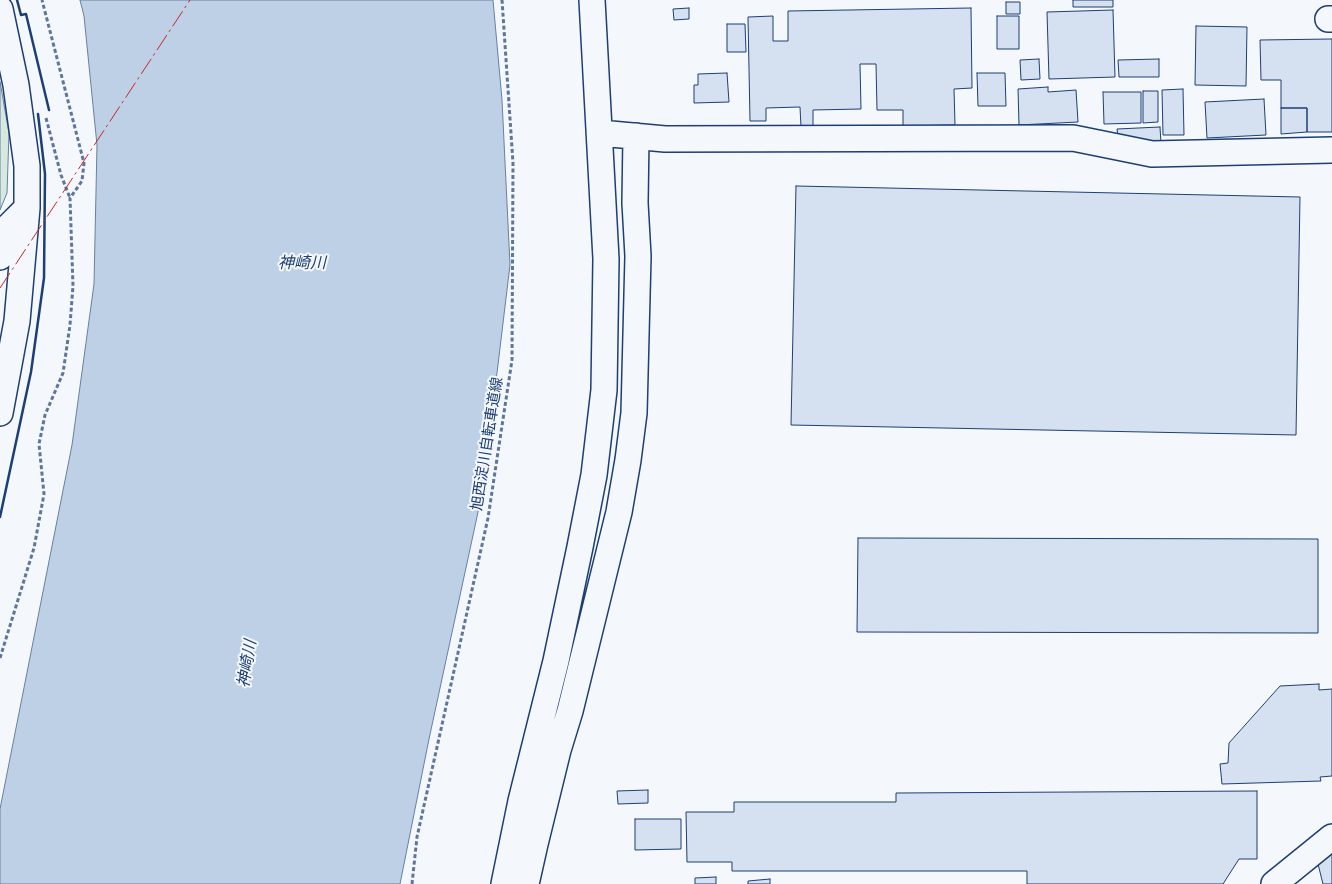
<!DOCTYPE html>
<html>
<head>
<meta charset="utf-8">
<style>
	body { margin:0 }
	canvas { display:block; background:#f4f7fb }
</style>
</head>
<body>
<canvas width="1332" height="884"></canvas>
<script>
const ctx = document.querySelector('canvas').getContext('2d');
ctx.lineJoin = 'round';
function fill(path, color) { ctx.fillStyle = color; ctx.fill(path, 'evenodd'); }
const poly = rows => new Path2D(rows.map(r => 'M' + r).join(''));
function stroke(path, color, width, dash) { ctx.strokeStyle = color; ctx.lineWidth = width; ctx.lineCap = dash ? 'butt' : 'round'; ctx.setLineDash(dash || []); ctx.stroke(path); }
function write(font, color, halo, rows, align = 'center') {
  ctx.font = font + ' "Roboto Condensed","Noto Sans JP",sans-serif'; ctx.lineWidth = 4; ctx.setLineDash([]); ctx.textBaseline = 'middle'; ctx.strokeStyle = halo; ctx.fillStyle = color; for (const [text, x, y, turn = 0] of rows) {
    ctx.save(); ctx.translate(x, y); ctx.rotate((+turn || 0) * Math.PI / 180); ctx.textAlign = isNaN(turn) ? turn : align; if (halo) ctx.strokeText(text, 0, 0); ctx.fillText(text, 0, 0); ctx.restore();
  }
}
const green = poly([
	[0,82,9,133,7,193,0,210,0,82]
]);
fill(green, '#d7e8df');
stroke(green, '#687fa3', 1);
const water = poly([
	[80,0,493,0,502,100,510,265,483,489,429,739,400,884,0,884,0,809,72,445,94,284,97,145,84,16,80,0]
]);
fill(water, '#bed0e5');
stroke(water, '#687fa3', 1);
const building = poly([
	[1073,0,1113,0,1113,7,1073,7,1073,0],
	[1006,2,1020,2,1020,14,1006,14,1006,2],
	[689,8,689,19,674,20,673,9,689,8],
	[971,8,972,88,954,89,955,125,903,126,903,110,877,110,876,64,860,64,861,109,813,110,813,126,801,127,800,107,766,108,766,121,750,121,748,17,773,16,773,41,788,41,788,11,971,8],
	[1113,10,1115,77,1049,79,1047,12,1113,10],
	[997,16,1019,16,1019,49,997,49,997,16],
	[727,24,745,24,746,52,727,52,727,24],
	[1196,26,1247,27,1246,86,1195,85,1196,26],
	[1332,39,1332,132,1307,132,1307,108,1281,108,1281,80,1261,80,1260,40,1332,39],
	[1039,59,1040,79,1021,80,1020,60,1039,59],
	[1159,59,1159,77,1119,77,1118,60,1159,59],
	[727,73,729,102,694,103,694,85,698,85,698,74,727,73],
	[977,73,1005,73,1006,106,978,106,977,73],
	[1048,87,1048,92,1076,90,1078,122,1019,125,1018,89,1048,87],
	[1183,89,1184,135,1163,135,1162,90,1183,89],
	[1143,91,1158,91,1158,122,1143,123,1143,91],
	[1103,92,1141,92,1141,123,1104,124,1103,92],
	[1264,99,1266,135,1207,138,1205,102,1264,99],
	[1281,108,1307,108,1307,132,1281,134,1281,108],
	[1160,127,1161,143,1118,136,1117,129,1160,127],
	[796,186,1300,197,1296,435,791,425,796,186],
	[858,538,1318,539,1318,633,857,632,858,538],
	[1319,684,1319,690,1332,689,1332,776,1320,777,1321,781,1222,784,1220,764,1228,763,1229,743,1280,686,1319,684],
	[648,790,648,803,618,804,617,791,648,790],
	[1257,791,1257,859,1239,859,1223,884,1027,884,1027,871,732,871,732,862,687,862,686,812,734,812,734,802,896,802,896,793,1257,791],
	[635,819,681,819,681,849,635,850,635,819],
	[1332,852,1332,884,1323,884,1318,864,1332,852],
	[716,877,716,884,695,884,695,878,716,877],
	[770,879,770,884,748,884,748,881,770,879]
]);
fill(building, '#d5e0f0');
stroke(building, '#1d3f73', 1);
const minor = poly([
	[0,9,16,85,27,166,27,208,17,321,0,413],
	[1328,19,1332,19],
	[600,133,665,139,1073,138,1152,154,1332,150],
	[0,257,3,232,27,208],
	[504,884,521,801,556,661,580,547,594,475,604,390,606,259,592,0],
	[526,884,535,844,558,750,570,711,619,512,628,460,634,413,638,256,635,203,636,136],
	[1274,884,1332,837]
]);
stroke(minor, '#1d3f73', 28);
stroke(poly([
	[46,118,61,175,70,198],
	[0,658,34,548,44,494,39,444,45,415,63,373,70,325,73,286,70,198,82,181,84,163,42,0],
	[412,884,417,837,488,518,512,360,513,163,502,0]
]), '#5e769c', 3, [4, 2.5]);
stroke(minor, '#f4f7fb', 25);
stroke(poly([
	[17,0,21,15,26,14,49,110],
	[0,517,31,372,44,278,45,174,38,114]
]), '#1d3f73', 2.5);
stroke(poly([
	[0,288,190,0]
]), '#c62828', 1, [18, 4, 2.5, 4]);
write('15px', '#1d3f73', '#f4f7fb', [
	["旭西淀川自転車道線",488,444,-81]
]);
write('italic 16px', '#1d3f73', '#f4f7fb', [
	["神崎川",302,264],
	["神崎川",248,664,-81]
]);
</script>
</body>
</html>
